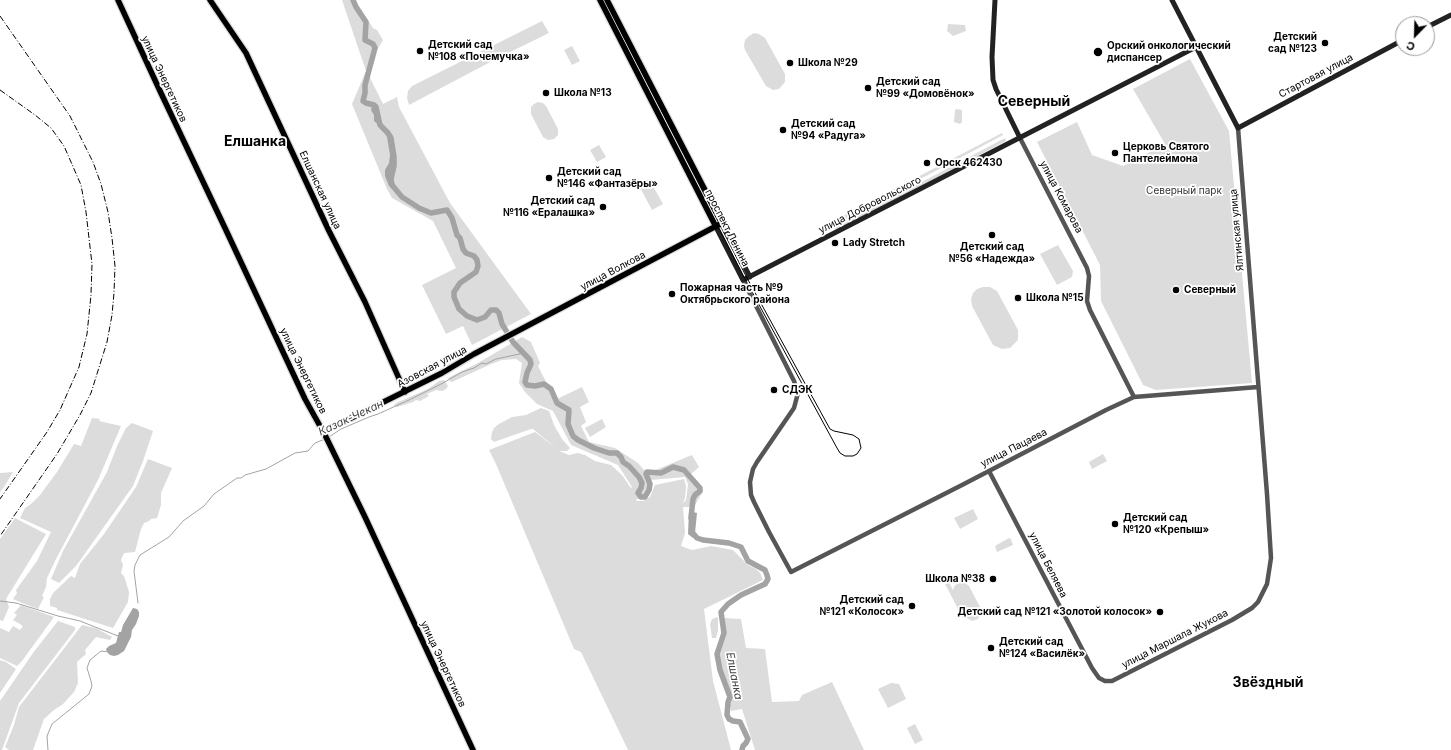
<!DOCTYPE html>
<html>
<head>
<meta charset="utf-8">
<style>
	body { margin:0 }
	#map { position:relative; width:1451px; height:750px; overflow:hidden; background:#fff; font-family:Inter,sans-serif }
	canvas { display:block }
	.north { position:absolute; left:1395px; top:16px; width:40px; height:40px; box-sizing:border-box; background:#fff; border:1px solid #999; border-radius:50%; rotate:203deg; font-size:11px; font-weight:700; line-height:16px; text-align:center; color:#000 }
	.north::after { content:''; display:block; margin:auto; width:14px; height:18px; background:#000; clip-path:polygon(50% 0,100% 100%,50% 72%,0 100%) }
</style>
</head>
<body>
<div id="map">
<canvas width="1451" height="750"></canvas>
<div class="north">С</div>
</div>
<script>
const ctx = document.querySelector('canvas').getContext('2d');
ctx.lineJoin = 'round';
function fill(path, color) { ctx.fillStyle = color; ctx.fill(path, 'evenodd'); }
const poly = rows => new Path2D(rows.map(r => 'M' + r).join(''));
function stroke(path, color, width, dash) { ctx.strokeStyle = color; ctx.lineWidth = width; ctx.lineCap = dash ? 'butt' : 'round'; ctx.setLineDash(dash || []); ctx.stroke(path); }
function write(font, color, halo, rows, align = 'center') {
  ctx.font = font + ' Inter,sans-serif'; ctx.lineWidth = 3.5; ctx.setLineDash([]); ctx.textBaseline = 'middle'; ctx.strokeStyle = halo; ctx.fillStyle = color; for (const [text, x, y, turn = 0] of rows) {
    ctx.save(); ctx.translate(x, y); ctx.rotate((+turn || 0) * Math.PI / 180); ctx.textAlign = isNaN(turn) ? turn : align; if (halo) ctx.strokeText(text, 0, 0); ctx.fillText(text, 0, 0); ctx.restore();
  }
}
fill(poly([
	[342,0,355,0,373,28,377,30,383,40,377,50,368,74,383,104,397,97,399,107,450,203,531,314,472,345,463,326,446,334,422,285,456,268,433,221,392,198,387,189,352,104,366,71],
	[542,21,549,33,496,59,409,105,407,98,408,91,412,86],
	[948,24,965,25,966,31,953,36,947,31],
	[754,33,759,34,765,38,785,74,785,82,779,89,773,90,766,86,745,50,744,46,745,40,749,36],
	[572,46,580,61,572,65,564,50],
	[1190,59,1229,131,1252,383,1156,390,1143,385,1101,301,1100,265,1037,142,1077,122,1092,155,1123,166,1165,144,1133,89],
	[538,102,543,103,546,106,558,129,558,135,554,139,548,140,543,137,531,114,531,107,534,104],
	[957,109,962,110,962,122,960,124,954,122,955,110],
	[1002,133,1003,135,834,225,832,222,837,219],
	[1005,138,1006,141,836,231,835,228],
	[599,145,606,157,597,162,590,150],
	[649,179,663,204,652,210,638,184],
	[1058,245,1073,271,1072,277,1057,285,1040,254],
	[983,287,990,287,997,291,1018,330,1018,340,1010,348,1002,349,993,345,972,306,971,299,973,293,977,289],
	[522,337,531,342,540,363,538,366,555,400,582,387,589,402,580,407,586,422,581,426,589,442,615,448,638,463,644,470,653,471,692,455,699,467,690,475,703,491,694,507,683,507,685,533,681,546,692,550,711,546,733,550,748,565,756,569,760,573,763,580,704,609,713,681,731,750,628,750,581,652,574,649,496,464,489,450,535,432,557,449,533,429,531,429,494,442,491,439,492,432,494,428,499,424,512,417,526,415,541,408,549,411,554,425,562,439,570,448,567,451,559,451,569,455,578,453,585,455,595,461,611,465,622,475,631,488,632,487,618,465,571,445,553,411,537,404,525,392,519,383,522,363,516,359,502,360,491,364,452,382,450,381,448,378,478,363],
	[685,477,688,484,686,500,683,503,685,498,686,486,684,479,655,485,650,497,643,501,637,501,636,499,643,499,649,494,651,480],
	[444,380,448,386,446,389,442,391,436,390,427,394,429,396,420,401,416,400,413,402,397,407,394,406,396,403,428,389,439,381],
	[92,418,100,419,99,421,121,426,98,480,56,559,47,578,46,587,42,596,44,597,38,609,22,603,13,599,17,593,16,590,37,561,51,532,20,518,25,508,31,504,40,495,57,472,74,444,81,446],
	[602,419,606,427,590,437,585,428],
	[132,423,153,431,143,461,133,486,76,566,59,583,51,579,63,551,107,472,117,446,126,428],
	[1103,454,1107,461,1092,469,1089,462],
	[148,459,172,468,161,493,161,505,157,518,151,519,149,521,144,523,141,529,135,552,124,553,121,560,123,565,121,573,124,576,129,592,128,602,113,628,57,610,57,608,50,606,50,599,53,593,71,576,75,578,80,564,104,534,136,487],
	[13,472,4,487,0,492,0,473],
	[973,509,978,519,960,529,954,518],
	[15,518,46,534,6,599,9,607,3,621,0,620,0,539],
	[1009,538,1011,539,1013,545,997,552,995,546],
	[949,582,953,590,955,585,960,583,965,583,969,586,981,609,981,614,978,619,972,621,965,617,963,618,945,584],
	[21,605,54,617,22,661,17,666,0,658,0,628,9,632,13,626,20,630,23,626,13,620,17,615,14,613],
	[718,617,718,631,716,638,712,638,710,624,712,619],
	[725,618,741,619,746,648,765,649,772,702,799,701,802,695,832,682,864,750,755,750,742,709,731,711,718,650,724,642],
	[58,621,75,627,75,630,19,703,2,750,0,750,0,701,33,653],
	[82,625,96,628,112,637,110,640,96,637,85,650,86,654,77,662,78,683,74,692,63,704,54,710,44,719,33,750,9,750,5,747,14,725,19,707],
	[0,660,6,662,16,669,0,693],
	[891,683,899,684,906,699,888,708,878,689],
	[915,724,923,740,915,744,907,728]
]), '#dcdcdc');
fill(poly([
	[372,106,376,108,378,115,378,118,386,129,394,150,392,154,394,162,391,167,390,180,394,183,396,188,394,190,389,186,385,176,385,170,389,163,390,155,387,137,381,127,374,121,374,115,371,110],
	[689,511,697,513,695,533,696,538,693,538,688,534],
	[133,608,137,609,139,612,139,616,136,624,132,630,131,637,124,651,118,655,114,656,110,655,107,652,108,652,106,650,106,649,109,646,116,643,119,632,121,632,123,625]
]), '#a3a3a3');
stroke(poly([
	[329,437,341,429,369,417,378,414,409,400,443,383,462,372,474,368,482,363,486,364,496,359,524,353],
	[0,601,16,603,58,616,80,621,118,636],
	[138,603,134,571,135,565,140,555,169,537,183,521,204,506,214,494,237,478,241,478,245,475,266,469,295,453,308,451,315,443,325,439],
	[48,750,47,736,52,724,89,694,92,686,91,681,87,668,90,660,101,651,109,652]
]), '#a3a3a3', 1);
stroke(poly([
	[353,0,356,7,366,22,365,40,373,44,375,48,365,85,365,93,363,101,366,103,374,105,376,107,380,125,388,133,391,138,394,157,394,166,391,179,392,185,402,197,419,208,431,213,447,210,452,218,457,235,460,238,463,249,466,253,474,256,477,260,478,266,476,272,460,283,454,292,454,297,459,309,467,316,477,320,485,317,491,310,496,310,499,313,502,324,513,342,530,360,531,364,527,373,525,382,527,385,535,386,544,384,551,389,557,403,569,410,568,424,573,436,578,440,594,448,609,453,617,453,621,457,623,462,629,466,639,477,642,483,641,488,638,493,641,497,645,497,649,490,650,484,646,474,647,472,661,473,673,467,684,470,700,488,700,491,695,495,693,499,691,518],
	[692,532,697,538,703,540,729,543,741,547,748,561,765,570,767,575,768,579,765,584,741,595,728,604,721,612,724,633,717,654,720,670,730,697,728,702,727,715,729,719,733,721,740,722,748,739,746,743,743,746,742,750]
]), '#a3a3a3', 5.5);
const primary = poly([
	[118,0,160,91,225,228,305,399,325,435,365,517,473,750],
	[210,0,246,53,329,231,365,302,405,392],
	[600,0,716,227],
	[323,432,442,373,474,354,722,223,607,0]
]);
stroke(primary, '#dbdbdb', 8);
stroke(poly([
	[1020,138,1087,268,1089,276,1087,301,1090,310,1134,397],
	[743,280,794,381,798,393,794,408,757,462,753,469,750,482,751,495,754,502,769,532,791,572,964,484,1106,410,1134,397,1258,387],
	[989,471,1092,668,1099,678,1105,681,1112,681,1232,620,1252,608,1258,602,1267,584,1271,558,1267,494,1238,128]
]), '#555', 4.5);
stroke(poly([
	[995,0,992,57,993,80,996,89,1020,138],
	[1172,0,1238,128,1403,40],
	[1427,27,1451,15],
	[722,223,750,277],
	[716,227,743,280,1196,47]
]), '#222', 5);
stroke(primary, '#000', 5.5);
stroke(poly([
	[602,0,745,279,837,448,840,453,845,456,853,456,857,454,861,448,859,439,853,435,834,431,830,429,747,278,605,0]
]), '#000', 1);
stroke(poly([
	[0,16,70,116,93,162,101,184,108,212,112,238,115,266,114,293,112,315,107,342,91,393,80,415,57,454,0,536],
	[0,90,35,115,51,128,64,146,81,185,86,212,92,264,91,295,87,334,79,367,60,410,47,432,0,499]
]), '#000', 1, [6, 2, 1, 2]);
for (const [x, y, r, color] of [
	[1325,43,4,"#000"],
	[420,51,4,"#000"],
	[1098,52,5,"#000"],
	[790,63,4,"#000"],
	[868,88,4,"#000"],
	[546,93,4,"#000"],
	[783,130,4,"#000"],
	[1115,153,4,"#000"],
	[927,163,4,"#000"],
	[549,178,4,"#000"],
	[603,207,4,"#000"],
	[992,235,4,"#000"],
	[835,243,4,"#000"],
	[1176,290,4,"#000"],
	[672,294,4,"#000"],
	[1018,298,4,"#000"],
	[774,390,4,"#000"],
	[1115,524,4,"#000"],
	[993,579,4,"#000"],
	[912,606,4,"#000"],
	[1160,612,4,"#000"],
	[991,648,4,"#000"]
]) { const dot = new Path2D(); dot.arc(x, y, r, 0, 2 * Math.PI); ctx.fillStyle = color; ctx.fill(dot); stroke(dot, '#fff', 1.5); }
write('bold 10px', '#000', '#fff', [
	["Детский",1317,37,"right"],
	["сад №123",1317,49,"right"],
	["Детский сад",428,45],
	["№108 «Почемучка»",428,57],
	["Орский онкологический",1107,46],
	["диспансер",1107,58],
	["Школа №29",798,63],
	["Детский сад",876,82],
	["№99 «Домовёнок»",876,94],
	["Школа №13",554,93],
	["Детский сад",791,124],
	["№94 «Радуга»",791,136],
	["Церковь Святого",1123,147],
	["Пантелеймона",1123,159],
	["Орск 462430",935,163],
	["Детский сад",557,172],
	["№146 «Фантазёры»",557,184],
	["Детский сад",595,201,"right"],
	["№116 «Ералашка»",595,213,"right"],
	["Lady Stretch",843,243],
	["Детский сад",992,247,"center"],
	["№56 «Надежда»",992,259,"center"],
	["Пожарная часть №9",680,288],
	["Октябрьского района",680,300],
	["Северный",1184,290],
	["Школа №15",1026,298],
	["СДЭК",782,390],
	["Детский сад",1123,518],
	["№120 «Крепыш»",1123,530],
	["Школа №38",985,579,"right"],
	["Детский сад",904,600,"right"],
	["№121 «Колосок»",904,612,"right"],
	["Детский сад №121 «Золотой колосок»",1152,612,"right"],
	["Детский сад",999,642],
	["№124 «Василёк»",999,654]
], 'left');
write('10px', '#000', '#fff', [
	["Стартовая улица",1316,76,-28],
	["улица Энергетиков",164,79,65],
	["Елшанская улица",320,190,65],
	["улица Комарова",1061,197,62],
	["улица Добровольского",870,205,-27],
	["проспект Ленина",727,228,63],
	["Ялтинская улица",1237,230,-95],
	["улица Волкова",613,271,-28],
	["Азовская улица",432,367,-28],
	["улица Энергетиков",303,371,64],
	["улица Пацаева",1014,448,-27],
	["улица Беляева",1048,565,63],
	["улица Маршала Жукова",1175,639,-27],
	["улица Энергетиков",443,664,65]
]);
write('10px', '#333', '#fff', [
	["Северный парк",1184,191]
]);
write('italic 11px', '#444', '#fff', [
	["Казак-Чекан",351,418,-25],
	["Елшанка",734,676,79]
]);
write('bold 14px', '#000', '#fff', [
	["Северный",1034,102],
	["Елшанка",255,142],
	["Звёздный",1268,683]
]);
</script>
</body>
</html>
